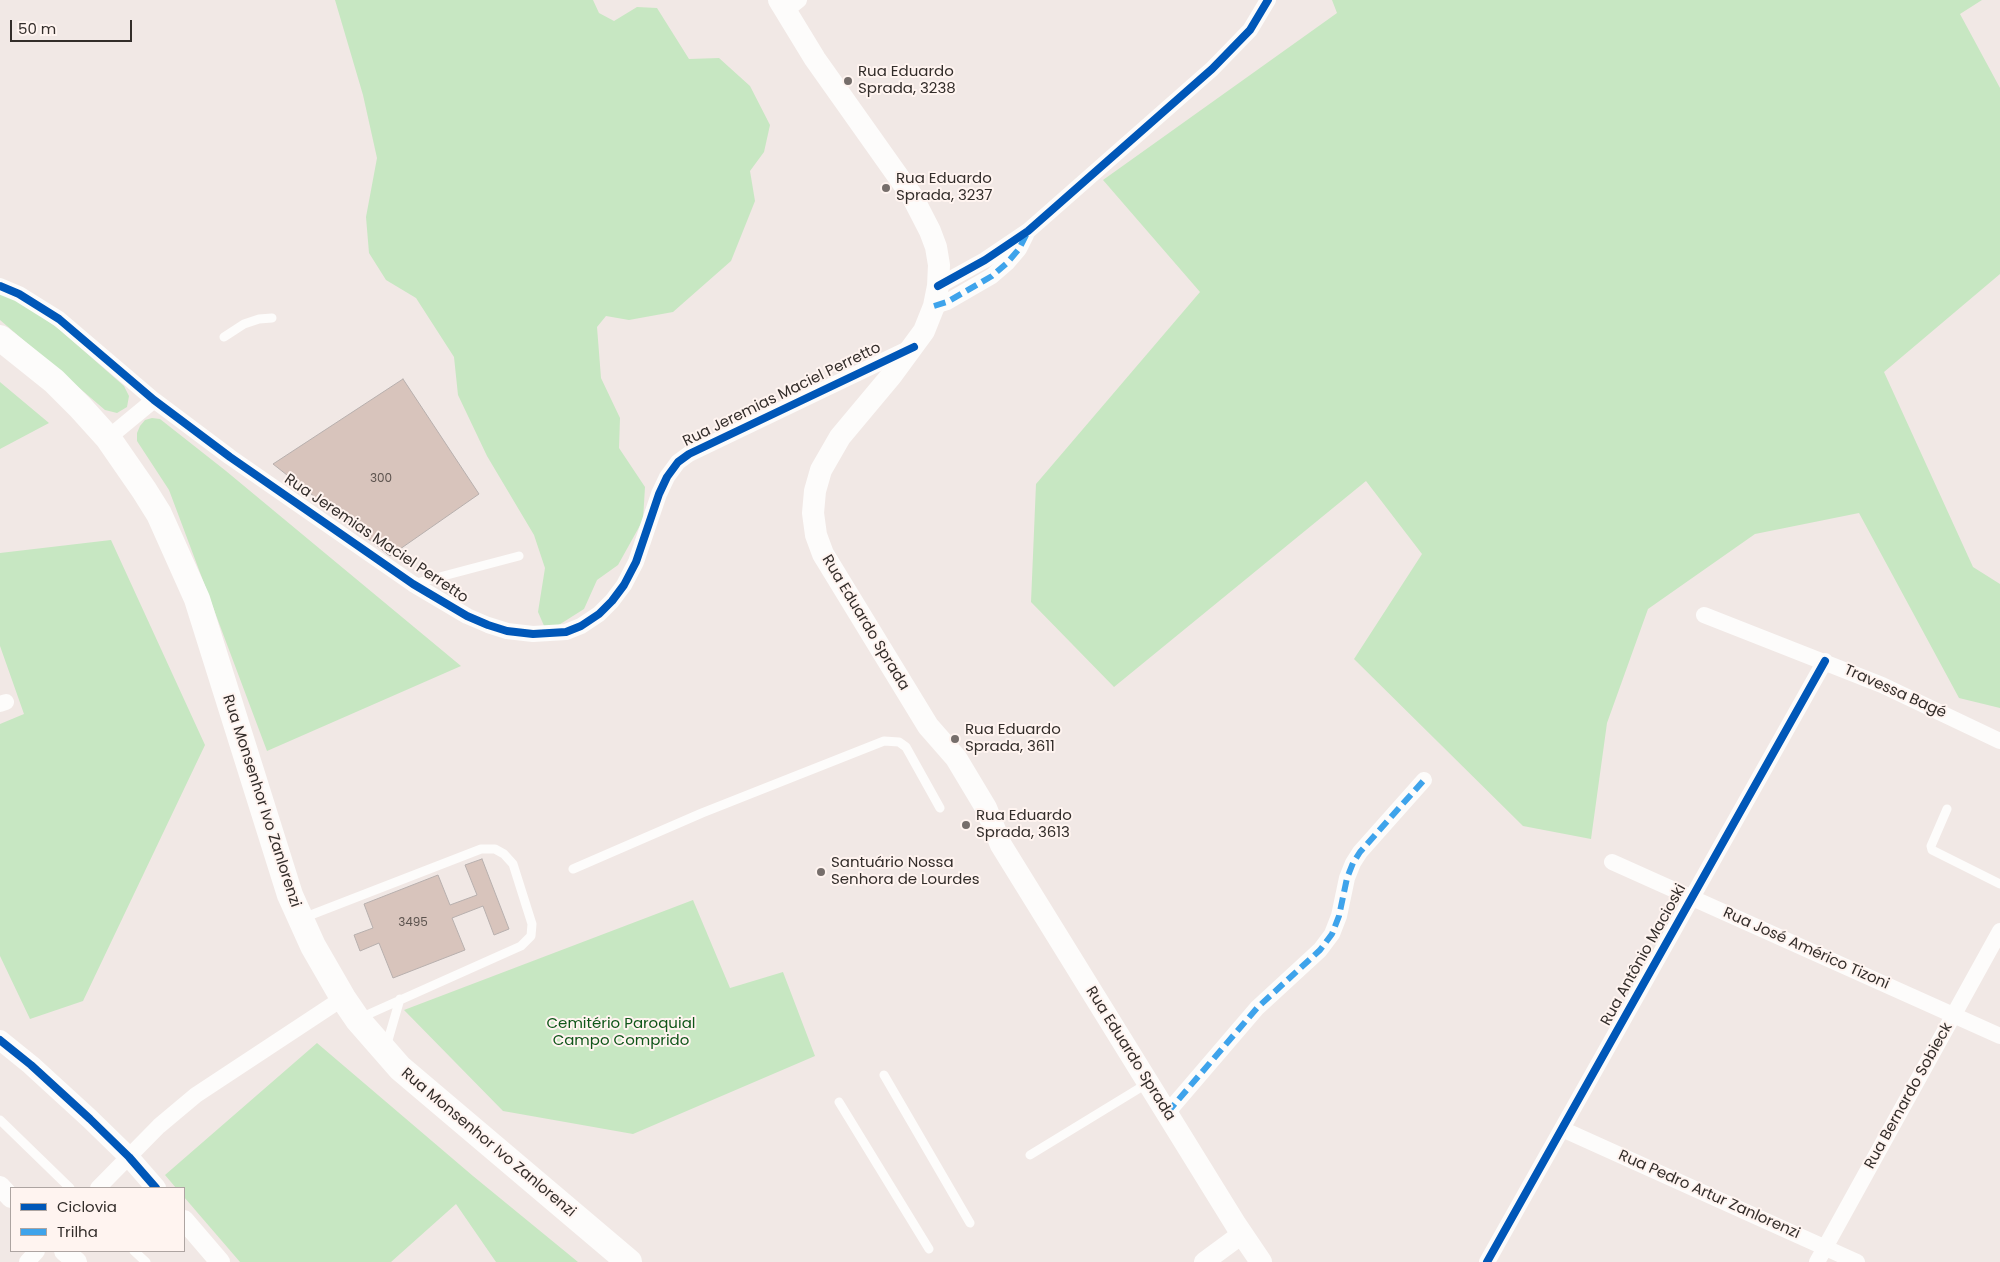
<!DOCTYPE html>
<html>
<head>
<meta charset="utf-8">
<style>
	body { margin:0 }
	#map { position:relative; width:2000px; height:1262px; overflow:hidden; background:#f1e8e5; font-family:Poppins,sans-serif }
	canvas { display:block }
	.legend { position:absolute; left:10px; top:1187px; width:175px; height:65px; box-sizing:border-box; background:#fff4f0; border:1px solid #ada4a1; margin:0; padding:6px 9px; list-style:none; font-size:15px; color:#332d2a }
	.legend li { display:flex; align-items:center; gap:10px; height:25px }
	.legend b { width:25px; border:1px solid #ada4a1 }
	.scale { position:absolute; left:10px; top:20px; width:122px; height:22px; box-sizing:border-box; border:2px solid #332d2a; border-top:0; padding-left:6px; font-size:15px; line-height:18px; white-space:nowrap; color:#332d2a; -webkit-text-stroke:4px #fff4f0; paint-order:stroke }
</style>
</head>
<body>
<div id="map">
<canvas width="2000" height="1262"></canvas>
<ul class="legend">
<li><b style="height:6px;background:#0057b8"></b>Ciclovia</li>
<li><b style="height:6px;background:#3ea3eb"></b>Trilha</li>
</ul>
<div class="scale">50 m</div>
</div>
<script>
const ctx = document.querySelector('canvas').getContext('2d');
ctx.lineJoin = 'round';
function fill(path, color) { ctx.fillStyle = color; ctx.fill(path, 'evenodd'); }
const poly = rows => new Path2D(rows.map(r => 'M' + r).join(''));
function stroke(path, color, width, dash) { ctx.strokeStyle = color; ctx.lineWidth = width; ctx.lineCap = dash ? 'butt' : 'round'; ctx.setLineDash(dash || []); ctx.stroke(path); }
function write(font, color, halo, rows, align = 'center') {
  ctx.font = font + ' Poppins,sans-serif'; ctx.lineWidth = 4; ctx.setLineDash([]); ctx.textBaseline = 'middle'; ctx.strokeStyle = halo; ctx.fillStyle = color; for (const [text, x, y, turn = 0] of rows) {
    ctx.save(); ctx.translate(x, y); ctx.rotate((+turn || 0) * Math.PI / 180); ctx.textAlign = isNaN(turn) ? turn : align; if (halo) ctx.strokeText(text, 0, 0); ctx.fillText(text, 0, 0); ctx.restore();
  }
}
fill(poly([
	[335,0,593,0,599,13,614,21,637,7,657,8,689,59,719,58,750,86,770,125,764,152,750,171,755,201,731,261,673,312,629,320,606,316,597,327,601,378,620,418,619,448,645,487,643,520,618,565,597,580,584,609,554,628,545,628,538,612,545,568,534,535,487,456,458,395,454,357,416,298,386,280,369,253,366,217,377,158,363,95],
	[1332,0,1982,0,1960,14,2000,88,2000,274,1884,372,1973,567,2000,584,2000,708,1959,698,1859,513,1755,534,1648,609,1607,723,1591,839,1523,826,1354,659,1422,554,1366,481,1114,687,1031,602,1036,484,1200,292,1103,180,1337,13],
	[0,294,18,300,59,329,124,386,129,396,127,407,117,413,105,410,0,320],
	[0,382,49,423,0,449],
	[152,418,160,419,226,471,461,666,267,751,169,490,137,441,137,433,140,426,145,420],
	[111,540,205,745,83,1001,30,1019,0,956,0,724,24,714,0,646,0,553],
	[693,900,730,988,783,972,815,1056,633,1134,503,1111,404,1010],
	[317,1043,473,1176,578,1262,496,1262,456,1204,391,1262,240,1262,184,1197,184,1188,176,1188,165,1175]
]), '#c7e7c2');
const building = poly([
	[403,379,479,494,390,556,273,464,403,379],
	[482,859,509,929,494,935,483,906,452,918,465,950,393,978,379,943,360,951,354,935,373,928,364,904,438,875,450,905,477,895,465,865,482,859]
]);
fill(building, '#d8c4bc');
stroke(building, '#b7afad', 1);
stroke(poly([
	[224,337,244,324,259,319,272,318],
	[413,584,519,556],
	[1947,809,1931,846,1932,850,2000,884],
	[573,869,702,813,884,741,899,742,906,747,940,808],
	[303,918,481,849,495,849,504,854,513,864,532,924,531,936,521,946,360,1018],
	[386,1047,400,999],
	[884,1075,970,1223],
	[839,1102,929,1249],
	[0,1120,70,1188],
	[1030,1155,1148,1083],
	[134,1251,146,1262]
]), '#fdfcfb', 9);
stroke(poly([
	[785,11,799,0],
	[0,286,19,294,59,319,154,400,230,457,413,584,467,616,488,625,507,631,533,634,566,632,581,626,599,614,612,601,624,585,636,562,659,494,667,477,678,462,689,454,910,348],
	[938,286,985,260,1028,231,1212,69,1250,30,1268,0],
	[934,306,947,302,992,276,1007,263,1019,249,1026,235],
	[108,438,154,400],
	[1704,615,1882,685,2000,741],
	[0,704,6,702],
	[1612,862,2000,1036],
	[1167,1113,1257,1008,1320,950,1332,934,1339,916,1347,878,1353,863,1360,852,1424,780],
	[1562,1129,1857,1262],
	[98,1188,159,1126,196,1095,343,998],
	[27,1262,37,1251],
	[1487,1262,1825,661],
	[1817,1262,2000,931]
]), '#fdfcfb', 16);
stroke(poly([
	[0,1040,31,1065,90,1119,129,1157,156,1188],
	[0,1186,11,1198],
	[184,1220,220,1262],
	[64,1251,77,1262],
	[1204,1262,1242,1234]
]), '#fdfcfb', 20);
stroke(poly([
	[779,0,815,59,912,196,930,231,936,247,939,265,938,286,934,306,924,331,891,376,840,437,821,470,815,491,813,513,816,535,823,554,928,726,956,758,986,808,1001,845,1236,1225,1261,1262]
]), '#fdfcfb', 22);
stroke(poly([
	[0,338,54,381,80,407,108,438,144,490,159,514,197,599,290,895,313,946,343,998,358,1020,400,1068,629,1262]
]), '#fdfcfb', 26);
stroke(poly([
	[934,306,947,302,992,276,1007,263,1019,249,1027,233],
	[1167,1113,1257,1008,1320,950,1332,934,1339,916,1347,878,1353,863,1360,852,1424,780]
]), '#3ea3eb', 6, [12, 6]);
stroke(poly([
	[0,286,19,294,59,319,154,400,230,457,413,584,467,616,488,625,507,631,533,634,566,632,581,626,599,614,612,601,624,585,636,562,659,494,667,477,678,462,689,454,914,347],
	[938,286,985,260,1028,231,1212,69,1250,30,1268,0],
	[0,1040,31,1065,90,1119,129,1157,156,1188],
	[1487,1262,1825,661]
]), '#0057b8', 8);
for (const [x, y, r, color] of [
	[848,81,5,"#766e6b"],
	[886,188,5,"#766e6b"],
	[955,739,5,"#766e6b"],
	[966,825,5,"#766e6b"],
	[821,872,5,"#766e6b"]
]) { const dot = new Path2D(); dot.arc(x, y, r, 0, 2 * Math.PI); ctx.fillStyle = color; ctx.fill(dot); stroke(dot, '#fff4f0', 2); }
write('12px', '#5c534e', null, [
	["300",381,479],
	["3495",413,923]
]);
write('15px', '#332d2a', '#fff4f0', [
	["Rua Eduardo",858,72],
	["Sprada, 3238",858,89],
	["Rua Eduardo",896,179],
	["Sprada, 3237",896,196],
	["Rua Eduardo",965,730],
	["Sprada, 3611",965,747],
	["Rua Eduardo",976,816],
	["Sprada, 3613",976,833],
	["Santuário Nossa",831,863],
	["Senhora de Lourdes",831,880]
], 'left');
write('15px', '#332d2a', '#fff4f0', [
	["Rua Jeremias Maciel Perretto",782,395,-26],
	["Rua Jeremias Maciel Perretto",376,539,34],
	["Rua Eduardo Sprada",865,623,59],
	["Travessa Bagé",1895,692,24],
	["Rua Monsenhor Ivo Zanlorenzi",261,801,72],
	["Rua José Américo Tizoni",1806,949,24],
	["Rua Antônio Macioski",1644,955,-61],
	["Rua Eduardo Sprada",1130,1054,58],
	["Rua Bernardo Sobieck",1909,1096,-61],
	["Rua Monsenhor Ivo Zanlorenzi",488,1143,40],
	["Rua Pedro Artur Zanlorenzi",1709,1195,24]
]);
write('15px', '#0f5619', '#fff4f0', [
	["Cemitério Paroquial",621,1024],
	["Campo Comprido",621,1041]
]);
</script>
</body>
</html>
